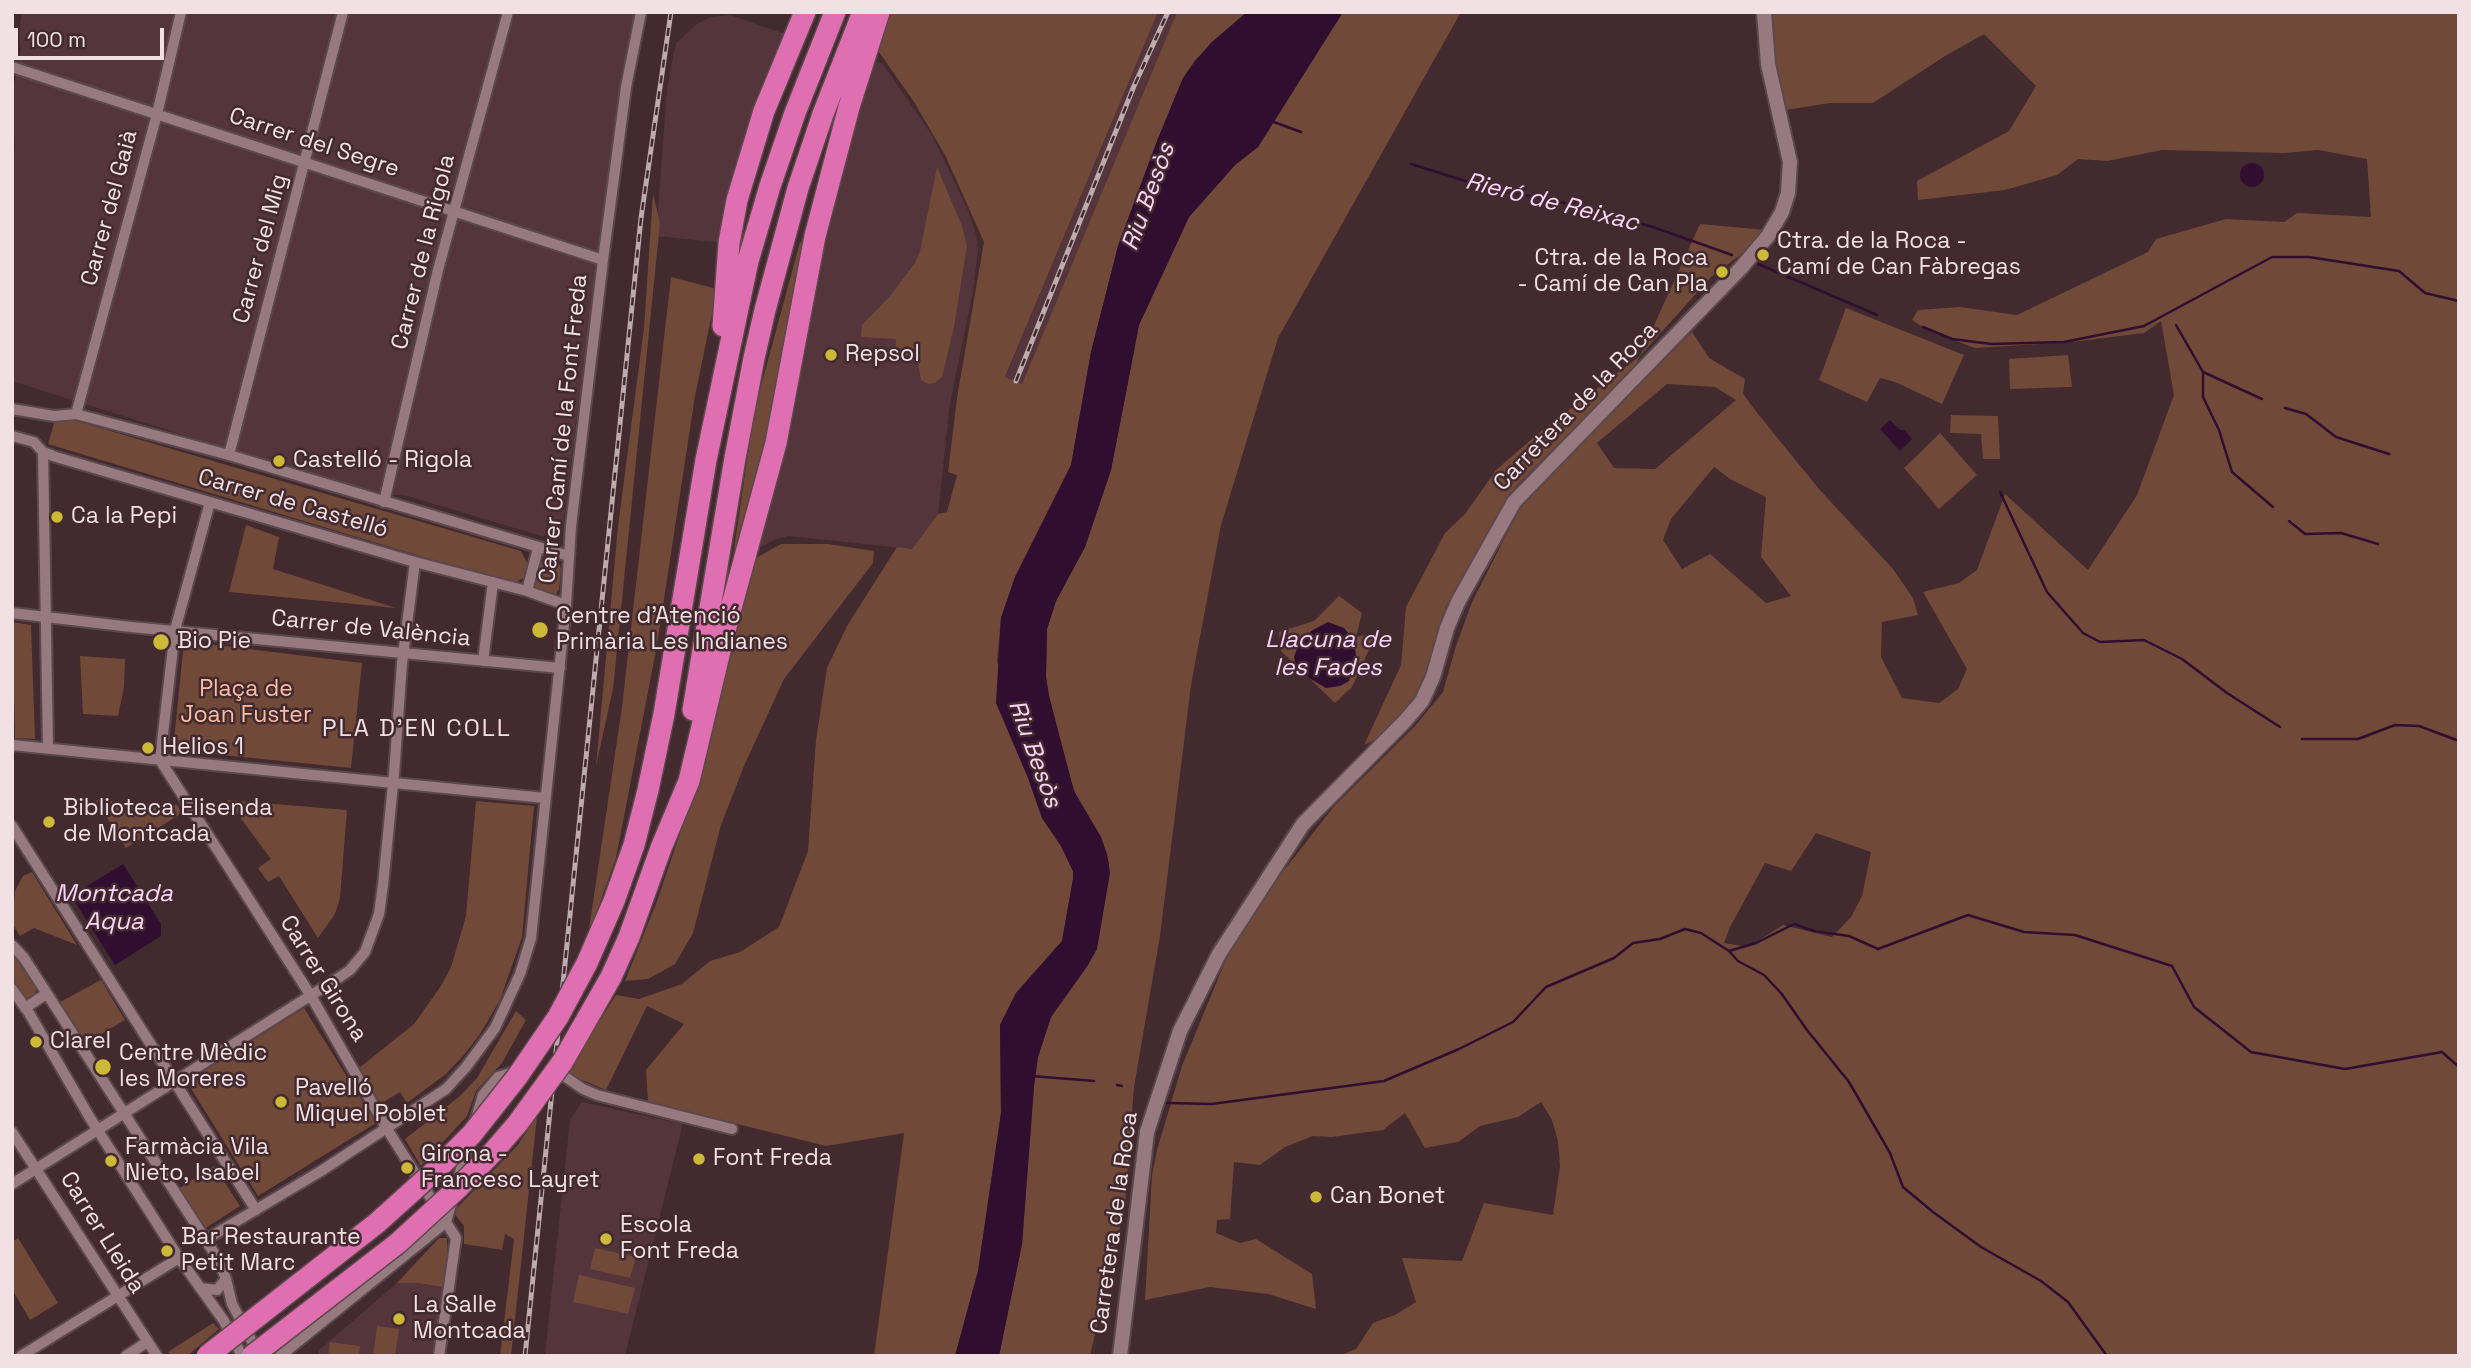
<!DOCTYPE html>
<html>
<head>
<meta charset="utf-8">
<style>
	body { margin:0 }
	#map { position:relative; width:2471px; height:1368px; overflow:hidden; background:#422a2f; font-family:"Space Grotesk",sans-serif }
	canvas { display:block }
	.frame { position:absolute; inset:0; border:14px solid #f1e1e4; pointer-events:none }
	.scale { position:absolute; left:14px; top:28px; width:150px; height:32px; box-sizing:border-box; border:4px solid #f1e1e4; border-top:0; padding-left:9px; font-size:21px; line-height:24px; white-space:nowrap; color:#f1e1e4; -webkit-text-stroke:5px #422a2f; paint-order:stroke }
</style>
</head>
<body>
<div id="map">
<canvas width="2471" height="1368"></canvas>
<div class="frame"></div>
<div class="scale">100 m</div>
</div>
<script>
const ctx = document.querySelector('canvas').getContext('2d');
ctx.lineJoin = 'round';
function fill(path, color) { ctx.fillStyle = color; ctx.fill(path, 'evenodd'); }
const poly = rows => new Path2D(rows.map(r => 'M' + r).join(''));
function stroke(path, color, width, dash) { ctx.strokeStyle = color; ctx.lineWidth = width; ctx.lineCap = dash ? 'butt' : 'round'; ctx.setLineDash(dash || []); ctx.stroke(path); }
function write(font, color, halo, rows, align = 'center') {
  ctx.font = font + ' "Space Grotesk",sans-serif'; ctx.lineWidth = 5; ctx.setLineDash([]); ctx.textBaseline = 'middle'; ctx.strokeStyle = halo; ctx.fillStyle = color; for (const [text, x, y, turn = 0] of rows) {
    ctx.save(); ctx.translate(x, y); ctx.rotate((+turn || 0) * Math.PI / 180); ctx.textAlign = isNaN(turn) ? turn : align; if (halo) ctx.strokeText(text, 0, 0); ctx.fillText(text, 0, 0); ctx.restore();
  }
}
fill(poly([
	[22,12,635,12,594,281,563,524,556,534,541,536,407,496,364,492,12,381,12,162,15,148,12,95,21,50,19,34],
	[1158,12,1177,12,1022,384,1005,378],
	[730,15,785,34,771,107,734,244,656,236,667,89,676,43,697,24,710,17],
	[858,59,882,63,921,119,933,137,968,210,977,238,978,251,972,297,950,403,938,514,912,549,788,536,774,540,759,548,744,545],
	[582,1102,683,1124,625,1356,548,1356,545,1353,570,1120],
	[397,1283,418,1283,448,1288,438,1356,319,1356,319,1350]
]), '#53353b');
fill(poly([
	[885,12,1158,12,1005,377,1022,384,1177,12,1247,12,1212,42,1195,61,1183,78,1157,141,1118,246,1091,352,1071,465,1015,577,1001,618,997,661,1028,778,1042,818,1061,846,1073,871,1073,879,1062,941,1016,993,1000,1025,1001,1113,978,1271,955,1356,874,1356,904,1133,826,1146,648,1102,646,1070,684,1024,647,1006,606,1090,566,1073,616,995,639,999,682,984,710,961,740,952,779,927,808,851,816,740,827,668,847,626,897,547,912,549,938,514,947,512,957,475,948,472,957,398,984,242,945,155,914,102,879,52,877,29],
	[1343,12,1461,12,1278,338,1221,525,1191,685,1160,936,1134,1087,1125,1205,1090,1356,999,1356,1022,1244,1034,1086,1038,1057,1051,1017,1088,965,1109,863,1101,837,1077,799,1068,772,1049,696,1046,677,1047,629,1056,601,1085,547,1111,470,1139,325,1189,217,1235,165,1258,147],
	[1772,12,2459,12,2459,1356,1339,1356,1356,1349,1373,1323,1395,1315,1416,1302,1402,1258,1462,1261,1484,1203,1553,1215,1560,1166,1558,1141,1552,1120,1541,1102,1518,1117,1480,1126,1458,1142,1425,1148,1405,1113,1383,1130,1332,1137,1313,1136,1285,1147,1260,1165,1234,1162,1230,1219,1217,1220,1216,1233,1240,1243,1256,1239,1312,1274,1316,1309,1268,1294,1210,1287,1145,1300,1152,1175,1157,1150,1182,1066,1229,952,1278,878,1335,805,1415,726,1443,692,1456,646,1472,602,1519,510,1588,435,1692,332,1709,358,1745,379,1743,394,1758,414,1819,489,1893,569,1913,598,1918,615,1882,622,1881,657,1902,698,1939,703,1958,689,1967,669,1923,592,1959,583,1977,570,2005,494,2088,570,2137,495,2174,395,2161,321,2144,333,2072,342,1975,348,1929,331,1912,320,1918,310,1960,307,2017,315,2148,252,2156,239,2226,219,2284,222,2297,213,2371,217,2367,159,2318,150,2284,153,2162,150,2107,161,2078,159,2057,175,2005,190,1918,200,1917,181,2009,131,2036,86,1984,34,1945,56,1873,103,1830,103,1786,110,1776,70],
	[1667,384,1715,387,1736,400,1655,469,1614,468,1597,443],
	[1714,467,1730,479,1766,497,1761,557,1791,596,1766,603,1710,554,1682,569,1663,540,1671,519],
	[1816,833,1871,852,1862,896,1851,917,1832,937,1783,925,1748,947,1724,943,1730,927,1765,863,1791,871],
	[937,167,962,226,967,246,954,327,942,377,935,383,928,384,921,380,918,363,910,356,895,354,896,339,861,337,862,325,890,296,915,263,920,251],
	[653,194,660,223,613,689,596,766,618,526,644,328],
	[1700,224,1766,230,1739,256,1712,276,1640,356,1633,370,1516,486,1446,606,1430,663,1418,693,1383,736,1364,745,1401,665,1406,607,1445,533,1465,514,1496,470,1540,432,1640,356],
	[800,242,806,247,777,406,731,570,754,412],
	[671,277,717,289,695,396,657,645,616,858,588,936,622,707],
	[1846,308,1964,355,1942,404,1895,382,1880,378,1867,402,1819,380],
	[2068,355,2072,387,2010,389,2009,359],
	[1951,415,1998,416,2000,459,1983,459,1981,434,1950,433],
	[66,418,521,551,528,565,525,577,513,584,48,444,54,423],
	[1940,433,1977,475,1939,509,1904,468],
	[246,525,279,537,273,569,396,608,229,592],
	[781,544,828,544,874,551,873,563,784,679,744,766,721,825,693,933,675,964,648,979,625,981,656,904,689,807,736,622,756,558],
	[549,558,559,563,561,569,559,589,555,596,534,588,542,561],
	[1339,596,1362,613,1356,637,1377,632,1352,687,1335,703,1281,651,1279,632,1314,621],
	[12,622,31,625,35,739,15,738],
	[184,641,362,663,351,768,173,750],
	[80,656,125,659,124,687,118,716,83,714],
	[96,800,177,805,182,813,126,848],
	[227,800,347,810,340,898,335,914,318,938,279,876,268,882,258,868,271,859],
	[476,801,534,806,522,937,500,1000,480,1034,463,1056,446,1074,407,1103,400,1092,380,1104,359,1068,414,1024,441,986,451,967,466,916],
	[32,872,64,924,77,945,34,928,20,936,12,923,15,891,23,876],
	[12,950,37,988,35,994,25,999,21,996,12,982],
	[101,980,125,1020,86,1043,60,1002],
	[304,1008,376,1123,258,1196,187,1082],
	[516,1011,526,1020,502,1063,476,1091,467,1116,421,1166,405,1139,460,1096,477,1078],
	[537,1116,511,1356,500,1356,514,1239,505,1234,502,1250,464,1244,464,1226,453,1212,517,1146],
	[214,1166,240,1206,204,1229,178,1189],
	[18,1238,58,1303,30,1320,12,1289,12,1242],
	[439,1238,447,1238,448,1288,418,1283,397,1283],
	[595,1248,636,1257,630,1278,590,1269],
	[579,1275,635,1288,628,1314,573,1302],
	[213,1323,219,1329,187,1356,172,1356,168,1352],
	[377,1326,399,1329,395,1356,373,1356],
	[330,1342,360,1346,359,1356,328,1356]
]), '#704939');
fill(poly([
	[1247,12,1343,12,1258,147,1235,165,1189,217,1139,325,1111,470,1085,547,1056,601,1047,629,1046,677,1049,696,1074,791,1101,837,1107,854,1110,873,1097,949,1088,965,1051,1017,1038,1057,1034,1086,1022,1244,999,1356,955,1356,978,1271,1001,1113,1000,1025,1016,993,1062,941,1073,879,1073,871,1061,846,1042,818,1028,778,996,703,1001,618,1015,577,1071,465,1091,352,1118,246,1157,141,1183,78,1195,61,1212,42],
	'2240 175a12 12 0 1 1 24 0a12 12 0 1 1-24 0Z',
	[1890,420,1900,430,1905,430,1912,439,1900,451,1880,429],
	[1328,622,1344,628,1354,640,1356,656,1349,681,1340,686,1326,688,1309,678,1295,663,1294,657,1298,646,1311,631],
	[123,864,161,924,161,936,115,965,75,902,81,898,79,891]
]), '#300e30');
stroke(poly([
	[1271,121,1301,132],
	[1411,164,1485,187,1585,207,1653,227,1732,255],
	[1758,264,1877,315],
	[2176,325,2203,372,2203,397,2219,430,2232,472,2273,507],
	[1923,327,1952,339,1991,344,2064,342,2144,326,2272,257,2309,257,2399,271,2425,293,2459,301],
	[2203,372,2262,399],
	[2285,408,2306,414,2336,437,2389,454],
	[2000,492,2047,592,2083,633,2100,642,2144,640,2182,659,2227,693,2280,727],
	[2289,521,2305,534,2341,533,2378,544],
	[2302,739,2358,739,2395,725,2419,726,2459,741],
	[1729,951,1738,961,1764,975,1781,993,1807,1030,1849,1082,1890,1153,1903,1187,1933,1212,1981,1247,2041,1281,2068,1302,2107,1356],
	[1032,1076,1094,1081],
	[1117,1085,1122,1086],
	[1167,1103,1212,1104,1384,1081,1459,1049,1513,1022,1546,987,1614,958,1633,943,1660,939,1685,929,1701,933,1729,951,1756,943,1794,924,1814,931,1849,936,1878,949,1968,915,2024,932,2075,935,2172,966,2194,1007,2251,1052,2345,1069,2442,1052,2459,1067]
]), '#300e30', 2.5);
const minor = poly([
	[12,67,603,260],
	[12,409,54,416,76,414,229,455,569,556],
	[76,414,157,114,181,12],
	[12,436,34,442,43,452,56,457,415,562,527,591,566,605],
	[43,452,48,748],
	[229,455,343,12],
	[210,502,175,630,160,760,311,996,387,1129,456,1238,439,1356],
	[384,502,438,270,508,12],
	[527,591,538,548],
	[12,613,131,627,560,668],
	[483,661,493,582],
	[12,745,545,798],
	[12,826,256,1210],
	[12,945,24,958,218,1259,226,1279,232,1304,258,1353],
	[12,989,29,1013,90,1118,179,1258,224,1321,242,1356],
	[25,1008,46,994],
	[567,1078,583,1089,597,1095,732,1129],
	[475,1122,483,1095,498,1077,517,1071],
	[12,1132,157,1356],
	[12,1184,340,977,350,970,365,952,379,914,383,885,394,774,402,663,415,562],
	[205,1240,321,1171,446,1089,466,1067,495,1028,520,974,531,938,566,605,571,526,603,260,626,87,641,12],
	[200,1288,217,1290,226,1279],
	[21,1356,179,1258],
	[126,1356,147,1342],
	[280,1356,446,1222,468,1144]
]);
const tertiary = poly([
	[1120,1356,1147,1132,1180,1031,1219,954,1303,824,1405,721,1422,701,1433,677,1447,628,1458,602,1514,502,1741,268,1768,236,1782,212,1788,193,1790,162,1768,64,1764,12]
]);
const motorway = poly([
	[723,326,729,243,737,200,764,111,805,12],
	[693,710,735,458,754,358,765,310,798,188,823,114,863,12],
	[614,901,634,845,648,790,664,714,706,460,748,261,770,186,795,113,835,12],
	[629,937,661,848,689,781,724,634,776,443,815,236,849,107,879,12]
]);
stroke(minor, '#5c484c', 14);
stroke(tertiary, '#5c484c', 18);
stroke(motorway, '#5c484c', 24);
stroke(minor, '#967a80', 10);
stroke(tertiary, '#967a80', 14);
stroke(motorway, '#df6fb0', 21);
const rail = poly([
	[1016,381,1134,86,1168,12],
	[525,1356,641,218,671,12]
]);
stroke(rail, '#bdabae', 5);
stroke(rail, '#422a2f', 2.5, [8]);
const motorwayBridge = poly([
	[207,1356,377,1223,438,1168,472,1134,517,1077,558,1017,587,963,614,901],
	[252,1356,398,1243,459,1187,493,1152,518,1123,563,1061,611,977,629,937]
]);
stroke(motorwayBridge, '#5c484c', 24, []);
stroke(motorwayBridge, '#df6fb0', 21);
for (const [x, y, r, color] of [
	[1763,255,7,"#cdb938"],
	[1722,272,7,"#cdb938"],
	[831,355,7,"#cdb938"],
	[279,461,7,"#cdb938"],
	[57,517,7,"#cdb938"],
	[540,630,9,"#cdb938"],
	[161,642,9,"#cdb938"],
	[148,748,7,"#cdb938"],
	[49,822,7,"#cdb938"],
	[36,1042,7,"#cdb938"],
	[103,1067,9,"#cdb938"],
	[281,1102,7,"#cdb938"],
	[699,1159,7,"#cdb938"],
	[111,1161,7,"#cdb938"],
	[407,1168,7,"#cdb938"],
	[1316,1197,7,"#cdb938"],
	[606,1239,7,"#cdb938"],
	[167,1251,7,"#cdb938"],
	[399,1319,7,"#cdb938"]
]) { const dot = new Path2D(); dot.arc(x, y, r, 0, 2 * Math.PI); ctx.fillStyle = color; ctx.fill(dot); stroke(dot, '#422a2f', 2.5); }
write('23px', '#f1e1e4', '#422a2f', [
	["Carrer del Segre",314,143,18],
	["Carrer del Gaià",110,208,-75],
	["Carrer del Mig",261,249,-75],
	["Carrer de la Rigola",424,252,-76],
	["Carretera de la Roca",1576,407,-46],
	["Carrer Camí de la Font Freda",564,429,-84],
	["Carrer de Castelló",293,504,16],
	["Carrer de València",371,629,6],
	["Carrer Girona",323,979,58],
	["Carretera de la Roca",1115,1223,-82],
	["Carrer Lleida",102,1233,58]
]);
write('23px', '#f1e1e4', '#422a2f', [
	["Ctra. de la Roca -",1777,242],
	["Camí de Can Fàbregas",1777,268],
	["Ctra. de la Roca",1708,259,"right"],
	["- Camí de Can Pla",1708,285,"right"],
	["Repsol",845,355],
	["Castelló - Rigola",293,461],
	["Ca la Pepi",71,517],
	["Centre d'Atenció",556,617],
	["Primària Les Indianes",556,643],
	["Bio Pie",177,642],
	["Helios 1",162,748],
	["Biblioteca Elisenda",63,809],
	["de Montcada",63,835],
	["Clarel",50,1042],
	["Centre Mèdic",119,1054],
	["les Moreres",119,1080],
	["Pavelló",295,1089],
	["Miquel Poblet",295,1115],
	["Farmàcia Vila",125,1148],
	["Nieto, Isabel",125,1174],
	["Girona -",421,1155],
	["Francesc Layret",421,1181],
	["Font Freda",713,1159],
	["Can Bonet",1330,1197],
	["Escola",620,1226],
	["Font Freda",620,1252],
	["Bar Restaurante",181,1238],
	["Petit Marc",181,1264],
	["La Salle",413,1306],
	["Montcada",413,1332]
], 'left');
write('23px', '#febda2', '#422a2f', [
	["Plaça de",246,690],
	["Joan Fuster",246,716]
]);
write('italic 24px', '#fbd5f9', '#422a2f', [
	["Riu Besòs",1149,197,-70],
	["Rieró de Reixac",1552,203,14],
	["Llacuna de",1328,640],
	["les Fades",1328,668],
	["Riu Besòs",1034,754,70],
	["Montcada",114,894],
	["Aqua",114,922]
]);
ctx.letterSpacing = '2px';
write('24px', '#f1e1e4', '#422a2f', [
	["PLA D'EN COLL",417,729]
]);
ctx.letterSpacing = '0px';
</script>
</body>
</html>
